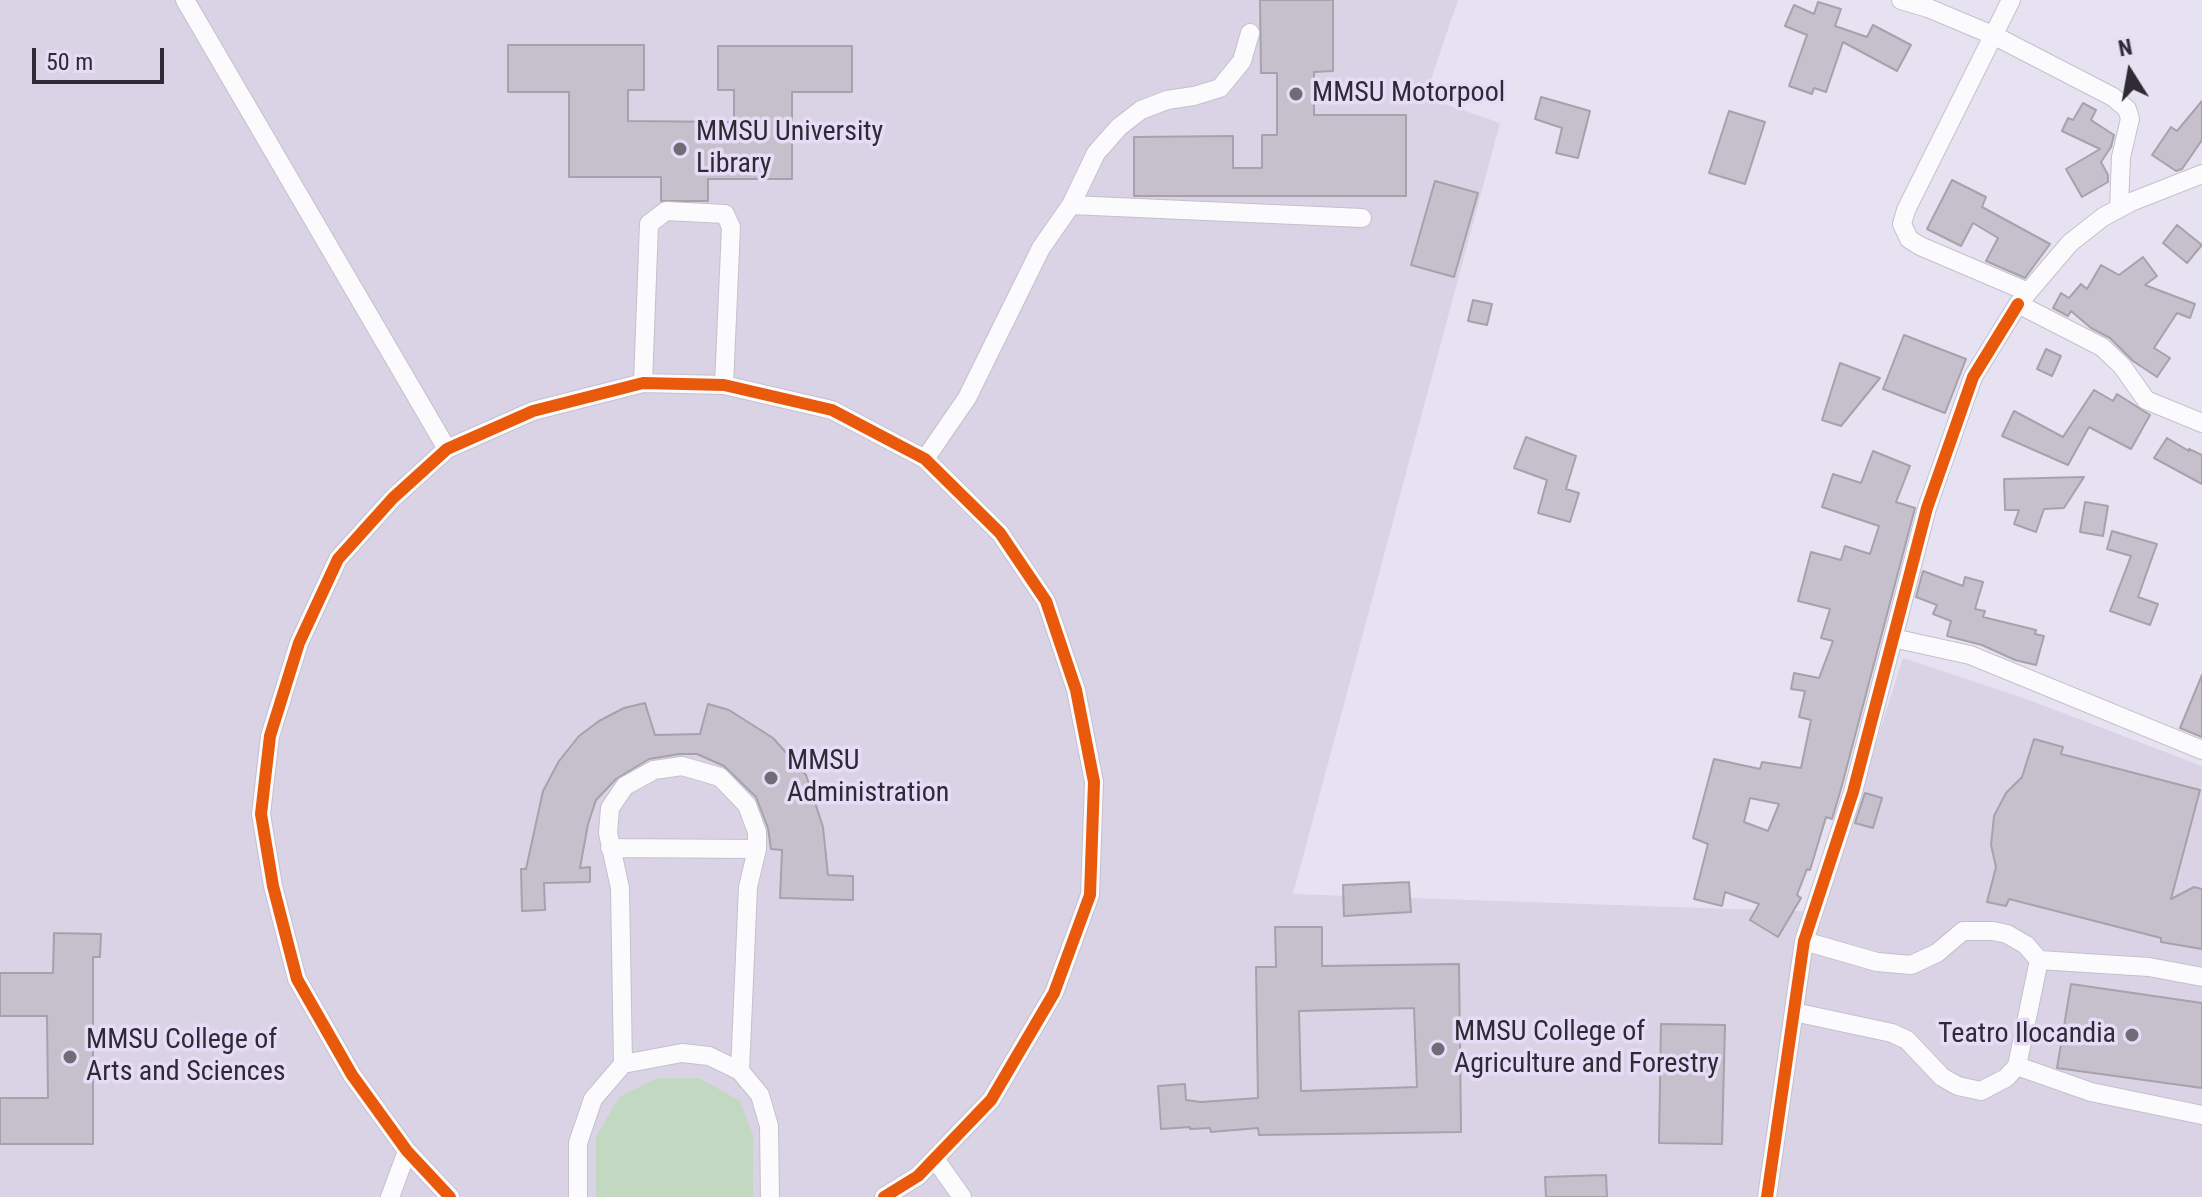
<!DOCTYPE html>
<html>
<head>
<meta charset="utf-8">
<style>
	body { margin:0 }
	#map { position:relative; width:2202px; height:1197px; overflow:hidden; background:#e7e2f1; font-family:"Roboto Condensed",sans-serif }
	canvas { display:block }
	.north { position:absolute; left:2090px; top:32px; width:80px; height:80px; -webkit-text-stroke:6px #e6dcf7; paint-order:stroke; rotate:349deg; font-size:22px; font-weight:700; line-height:32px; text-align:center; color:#2e2b35 }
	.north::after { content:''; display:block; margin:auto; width:28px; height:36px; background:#2e2b35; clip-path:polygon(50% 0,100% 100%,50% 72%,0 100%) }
	.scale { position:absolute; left:32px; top:48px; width:132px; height:36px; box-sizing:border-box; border:4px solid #2e2b35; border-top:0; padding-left:10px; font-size:24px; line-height:28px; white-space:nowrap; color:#2e2b35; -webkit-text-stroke:6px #e6dcf7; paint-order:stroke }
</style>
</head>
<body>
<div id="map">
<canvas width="2202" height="1197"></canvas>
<div class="north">N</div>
<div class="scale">50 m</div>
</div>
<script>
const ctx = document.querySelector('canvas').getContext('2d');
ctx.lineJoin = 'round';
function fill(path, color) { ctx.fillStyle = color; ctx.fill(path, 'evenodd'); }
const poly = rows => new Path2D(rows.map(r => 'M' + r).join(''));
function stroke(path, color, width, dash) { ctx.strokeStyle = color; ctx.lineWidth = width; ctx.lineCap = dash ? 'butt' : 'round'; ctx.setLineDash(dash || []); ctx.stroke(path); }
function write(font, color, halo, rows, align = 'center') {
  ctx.font = font + ' "Roboto Condensed",sans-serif'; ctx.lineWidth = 7; ctx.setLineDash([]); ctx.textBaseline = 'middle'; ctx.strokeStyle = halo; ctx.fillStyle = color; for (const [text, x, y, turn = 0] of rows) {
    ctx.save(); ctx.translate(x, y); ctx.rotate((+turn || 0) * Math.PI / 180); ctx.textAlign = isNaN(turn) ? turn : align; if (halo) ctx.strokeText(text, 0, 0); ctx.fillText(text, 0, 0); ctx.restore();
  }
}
fill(poly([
	[0,0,1458,0,1425,97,1500,123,1293,894,1822,912,1903,658,2029,700,2202,766,2202,1197,0,1197]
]), '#dad3e5');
fill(poly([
	[657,1078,699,1078,740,1101,753,1135,753,1197,596,1197,596,1137,619,1097]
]), '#c2d8c0');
const building = poly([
	[1260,0,1333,0,1333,71,1314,72,1314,115,1406,115,1406,196,1134,196,1134,137,1233,136,1233,168,1262,168,1262,135,1277,135,1277,73,1261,73,1260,0],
	[1818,2,1841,9,1835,26,1867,37,1873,25,1911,45,1897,71,1843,42,1826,92,1814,88,1812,94,1789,86,1807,35,1785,26,1794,5,1814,14,1818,2],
	[508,45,644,45,644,90,628,90,628,121,734,122,734,90,718,90,718,46,852,46,852,92,792,92,792,179,708,179,708,201,661,201,661,177,569,177,569,92,508,92,508,45],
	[1541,97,1590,111,1578,158,1556,153,1562,128,1535,119,1541,97],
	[2202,101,2202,140,2182,169,2176,171,2152,155,2171,127,2177,131,2202,101],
	[2083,103,2096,110,2091,120,2114,135,2111,147,2101,162,2108,175,2108,182,2082,197,2066,169,2100,149,2062,131,2068,118,2073,120,2083,103],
	[1729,111,1765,122,1745,184,1709,173,1729,111],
	[1952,180,1986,197,1982,207,2050,244,2025,278,1986,261,1998,238,1973,223,1961,246,1927,229,1952,180],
	[1435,181,1478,193,1454,277,1411,265,1435,181],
	[2177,225,2202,245,2187,263,2163,243,2177,225],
	[2143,257,2157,276,2145,285,2195,304,2190,318,2177,313,2154,348,2170,358,2157,377,2133,361,2110,338,2091,328,2071,311,2068,316,2053,308,2061,293,2069,298,2081,284,2087,289,2101,265,2119,275,2143,257],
	[1473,300,1492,304,1487,325,1468,321,1473,300],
	[1904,335,1966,359,1945,413,1883,389,1904,335],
	[2046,349,2061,356,2052,376,2037,369,2046,349],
	[1840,363,1880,378,1841,426,1822,420,1840,363],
	[2094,390,2113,401,2117,394,2150,415,2131,449,2089,427,2068,465,2002,436,2014,411,2063,437,2094,390],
	[1526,437,1576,456,1566,489,1579,493,1570,522,1538,513,1547,480,1514,468,1526,437],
	[2167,438,2189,451,2189,449,2202,455,2202,484,2154,458,2167,438],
	[1873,451,1910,466,1896,502,1915,508,1841,789,1832,819,1826,817,1810,870,1807,869,1797,895,1801,898,1778,937,1750,920,1759,904,1725,892,1722,906,1694,899,1708,844,1693,838,1714,759,1760,769,1762,762,1801,768,1811,720,1799,717,1805,691,1791,689,1794,673,1819,678,1833,641,1821,638,1830,609,1798,601,1811,552,1841,560,1845,546,1870,554,1879,526,1822,507,1833,474,1861,483,1873,451],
	[1750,798,1779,804,1768,831,1744,822,1750,798],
	[2084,477,2064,508,2044,509,2036,532,2014,524,2019,510,2005,510,2004,479,2084,477],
	[2085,502,2108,506,2103,536,2080,532,2085,502],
	[2112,531,2157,544,2138,597,2158,604,2150,625,2110,611,2131,556,2107,549,2112,531],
	[1923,571,1963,586,1965,577,1983,582,1975,609,1985,611,1983,617,2036,630,2035,634,2044,636,2036,665,2015,660,1982,645,1947,636,1951,621,1933,614,1937,605,1916,597,1923,571],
	[2202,675,2202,737,2180,728,2202,675],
	[645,703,655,735,700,734,708,704,729,710,773,738,806,775,823,827,828,875,853,876,853,900,780,898,782,850,771,849,768,828,756,797,724,766,697,754,680,754,649,759,616,779,596,800,588,824,580,868,590,867,590,882,544,883,545,910,522,911,521,869,526,869,543,791,559,761,579,736,599,721,624,708,645,703],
	[2034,739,2063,747,2061,754,2200,790,2171,899,2194,887,2202,889,2202,949,2161,942,2161,938,2009,899,2006,906,1987,902,1996,867,1991,845,1994,816,2006,793,2022,777,2034,739],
	[1865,793,1882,798,1873,828,1855,823,1865,793],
	[1409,882,1411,912,1344,916,1343,885,1409,882],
	[1275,927,1322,927,1322,966,1459,964,1461,1132,1259,1135,1258,1128,1211,1132,1210,1128,1190,1129,1190,1127,1161,1129,1158,1086,1185,1084,1186,1100,1201,1102,1258,1098,1256,967,1276,967,1275,927],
	[1414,1008,1417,1087,1301,1091,1299,1011,1414,1008],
	[54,933,101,934,100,957,93,957,93,1144,0,1144,0,1098,48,1098,47,1016,0,1016,0,973,53,973,54,933],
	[2071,984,2202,1003,2202,1088,2057,1068,2071,984],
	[1661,1024,1725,1025,1722,1144,1659,1143,1661,1024],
	[1606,1175,1607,1197,1546,1197,1545,1177,1606,1175]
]);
fill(building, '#c5c0cb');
stroke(building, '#a6a1ab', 2);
const minor = poly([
	[185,0,447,449],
	[1901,0,1928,8,1995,36,2113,97,2127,109,2130,119,2121,157,2119,208],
	[2011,0,1906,210,1902,224,1909,239,1920,246,2028,292],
	[2202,174,2131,202,2103,217,2070,243,2018,304,2102,347,2122,366,2146,400,2202,423],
	[1071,205,1096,153,1119,127,1141,110,1167,100,1194,96,1220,88,1242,61,1250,33],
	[643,383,649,224,666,211,725,214,731,227,724,385],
	[925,459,967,398,1041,248,1071,205,1362,218],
	[1893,638,1970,655,2202,750],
	[610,848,757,849],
	[2039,960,2149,967,2202,977],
	[1794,1012,1892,1033,1907,1040,1942,1077,1958,1086,1981,1091,2006,1078,2017,1066,2039,960,2026,945,2007,934,1993,931,1963,931,1937,953,1911,965,1877,962,1804,941],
	[623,1064,620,888,608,833,610,808,625,786,654,770,682,766,720,777,747,805,757,832,757,849,748,887,740,1071],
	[2017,1066,2091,1092,2202,1115],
	[935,1159,962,1197],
	[390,1197,407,1151],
	[450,1197,407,1151,352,1075,297,979,273,886,261,814,270,736,299,643,338,559,393,498,447,449,533,411,643,383,724,385,832,410,925,459,1000,533,1046,601,1076,690,1094,782,1090,895,1054,993,991,1100,918,1176,884,1197],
	[578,1197,578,1143,593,1099,623,1064,682,1053,709,1056,740,1071,760,1095,769,1126,770,1197],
	[1767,1197,1804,941,1853,792,1927,508,1973,377,2018,304]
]);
stroke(minor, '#c4c0cc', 20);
stroke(minor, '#fbfbfd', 18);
stroke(poly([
	[450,1197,407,1151,352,1075,297,979,273,886,261,814,270,736,299,643,338,559,393,498,447,449,533,411,643,383,724,385,832,410,925,459,1000,533,1046,601,1076,690,1094,782,1090,895,1054,993,991,1100,918,1176,884,1197],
	[1767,1197,1804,941,1853,792,1927,508,1973,377,2018,304]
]), '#e8590c', 12);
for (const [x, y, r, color] of [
	[1296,94,8,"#6f6b77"],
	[680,149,8,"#6f6b77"],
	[771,778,8,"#6f6b77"],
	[2132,1035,8,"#6f6b77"],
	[1438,1049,8,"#6f6b77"],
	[70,1057,8,"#6f6b77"]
]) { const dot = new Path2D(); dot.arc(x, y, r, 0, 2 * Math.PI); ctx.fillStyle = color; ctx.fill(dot); stroke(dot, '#e6dcf7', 3); }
write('28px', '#2e2b35', '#e6dcf7', [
	["MMSU Motorpool",1312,94],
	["MMSU University",696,133],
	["Library",696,165],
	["MMSU",787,762],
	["Administration",787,794],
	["MMSU College of",1454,1033],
	["Agriculture and Forestry",1454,1065],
	["Teatro Ilocandia",2116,1035,"right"],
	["MMSU College of",86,1041],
	["Arts and Sciences",86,1073]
], 'left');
</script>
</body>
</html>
